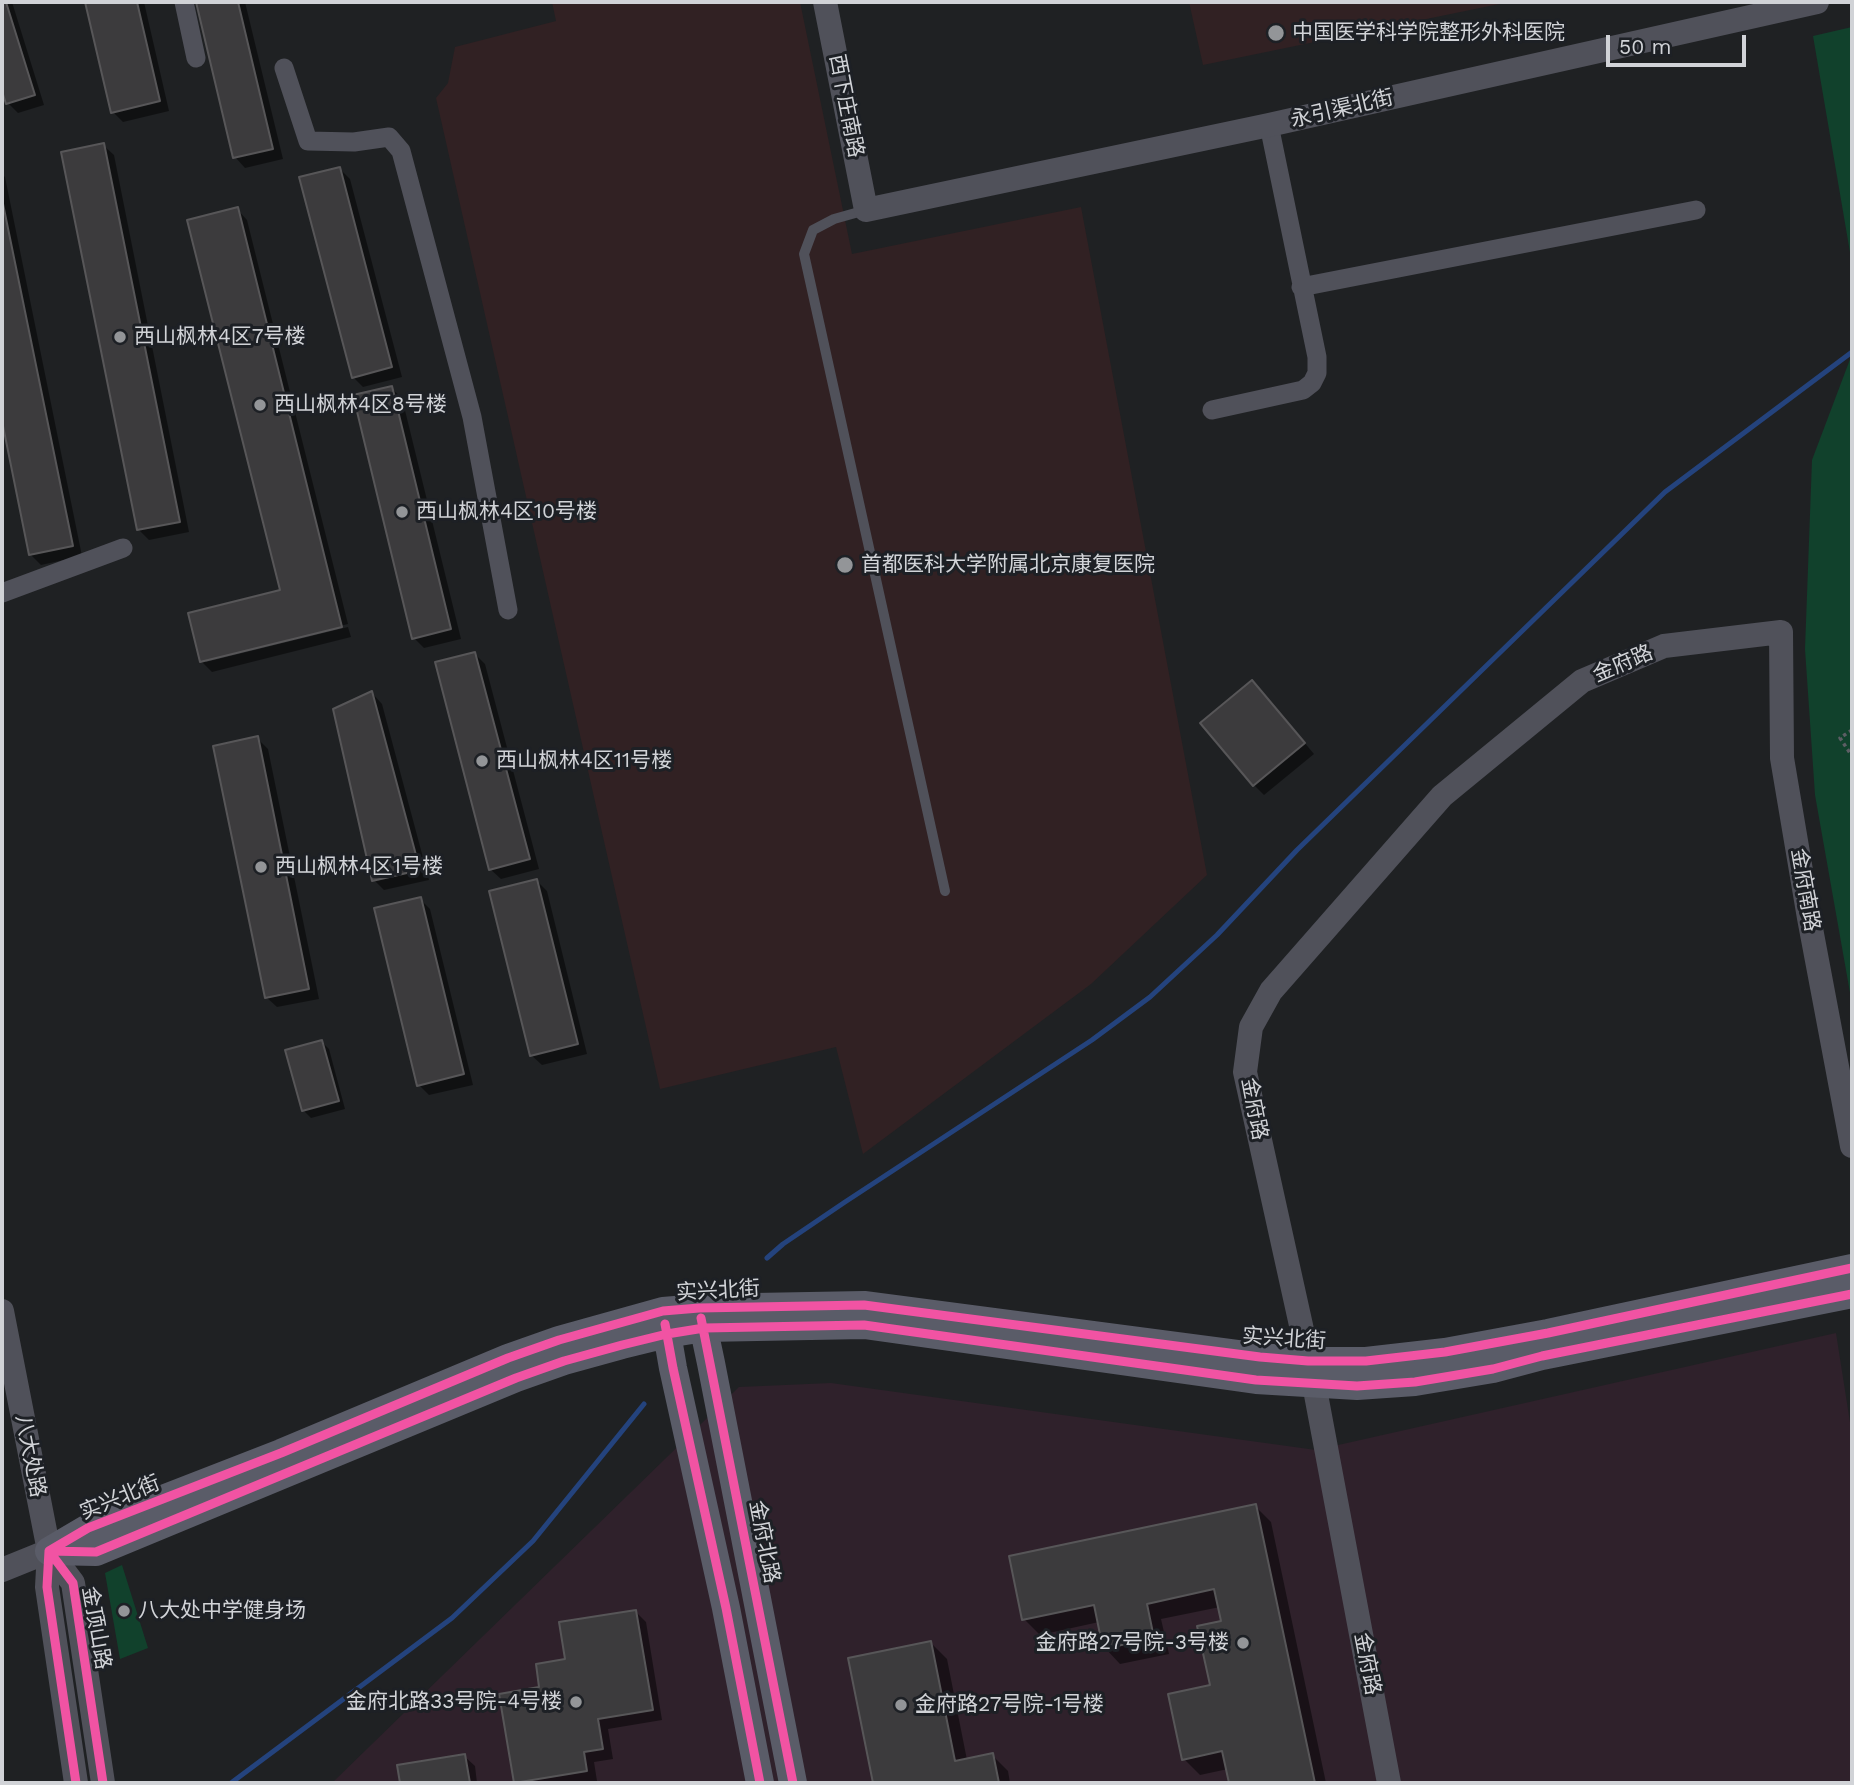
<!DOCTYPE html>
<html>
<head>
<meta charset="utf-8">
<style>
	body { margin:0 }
	#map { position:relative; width:1854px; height:1785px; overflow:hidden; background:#1f2123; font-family:"Work Sans",sans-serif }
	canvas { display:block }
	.frame { position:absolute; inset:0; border:4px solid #d1d3d7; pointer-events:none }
	.scale { position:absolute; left:1606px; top:35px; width:140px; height:32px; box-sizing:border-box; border:4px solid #d1d3d7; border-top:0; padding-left:9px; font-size:21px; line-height:24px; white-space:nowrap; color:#d1d3d7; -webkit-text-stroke:5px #1d2025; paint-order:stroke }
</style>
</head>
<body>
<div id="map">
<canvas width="1854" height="1785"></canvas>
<div class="frame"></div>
<div class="scale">50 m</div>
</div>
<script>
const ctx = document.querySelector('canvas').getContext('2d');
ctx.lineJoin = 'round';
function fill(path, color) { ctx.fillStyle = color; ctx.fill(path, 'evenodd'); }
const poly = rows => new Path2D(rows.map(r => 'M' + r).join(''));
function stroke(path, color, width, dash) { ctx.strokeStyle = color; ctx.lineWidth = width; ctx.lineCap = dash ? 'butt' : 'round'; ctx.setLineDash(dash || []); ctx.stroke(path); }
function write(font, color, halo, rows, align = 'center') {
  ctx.font = font + ' "Work Sans","Noto Sans SC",sans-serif'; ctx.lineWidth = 6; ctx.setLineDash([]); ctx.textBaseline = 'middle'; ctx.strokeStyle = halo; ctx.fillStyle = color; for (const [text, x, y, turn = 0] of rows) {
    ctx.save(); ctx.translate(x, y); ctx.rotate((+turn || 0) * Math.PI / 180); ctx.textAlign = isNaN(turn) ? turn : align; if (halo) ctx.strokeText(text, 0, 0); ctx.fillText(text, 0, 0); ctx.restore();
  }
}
fill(poly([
	[1836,1333,1852,1435,1852,1783,332,1783,739,1387,831,1383,1316,1450]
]), '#2f212b');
fill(poly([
	[552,2,800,2,852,254,1081,207,1207,875,1091,984,863,1154,836,1047,660,1089,436,98,448,83,455,47,556,21],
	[1189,2,1509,2,1203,65]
]), '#312123');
fill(poly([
	[1852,27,1852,264,1813,36],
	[1852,354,1852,1004,1815,795,1805,649,1812,460],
	[122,1565,148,1648,120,1659,105,1573]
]), '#11412c');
fill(poly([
	[2,2,12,2,44,105,18,113,8,103,2,85],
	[87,2,144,2,169,111,123,122,113,112],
	[197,2,245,2,283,159,245,168,235,157],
	[103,145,114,155,189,532,149,540,138,529],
	[340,169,350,179,402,377,363,387,353,377],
	[2,174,5,177,82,556,41,565,31,555,2,413],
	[237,209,247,220,348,624,206,659,206,662,348,627,351,637,212,672,201,661,282,591],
	[391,388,402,398,461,639,424,648,414,638],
	[475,654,485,664,539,869,501,879,490,869],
	[1262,692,1314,754,1264,795,1254,785],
	[372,693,382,704,429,880,384,890,374,880],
	[257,738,268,749,319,999,277,1007,266,997],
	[537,881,547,891,587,1054,542,1065,531,1055],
	[420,899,430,909,473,1085,429,1095,419,1085],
	[322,1042,329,1049,345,1109,311,1118,303,1110],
	[1255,1506,1271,1522,1326,1783,1231,1783,1228,1769,1200,1775,1184,1759,1212,1686,1223,1622,1220,1607,1161,1619,1169,1654,1120,1664,1105,1648,1099,1622,1040,1635,1024,1619],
	[636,1612,646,1622,662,1720,608,1729,613,1759,594,1762,597,1781,585,1783,517,1783,541,1689],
	[931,1643,947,1659,967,1760,992,1755,1008,1771,1010,1783,875,1783,850,1659],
	[464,1756,475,1766,477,1783,402,1783,399,1767]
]), '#0007');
stroke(poly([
	[767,1258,783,1244,845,1202,1092,1040,1150,997,1217,935,1297,850,1665,492,1852,352],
	[231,1783,452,1618,533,1541,644,1404]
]), '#24437d', 5);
const building = poly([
	[2,2,6,2,35,95,6,104,2,91,2,2],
	[85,2,137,2,160,101,111,113,85,2],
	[196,2,238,2,273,149,233,158,196,2],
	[104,143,180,522,137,530,61,152,104,143],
	[340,167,392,367,352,378,299,177,340,167],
	[2,199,73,546,29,555,2,421,2,199],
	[238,207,342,627,200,662,188,613,280,590,187,220,238,207],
	[392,386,451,629,412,639,353,395,392,386],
	[475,652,530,859,489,870,435,662,475,652],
	[1252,680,1305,743,1253,786,1200,723,1252,680],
	[372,691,420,870,372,881,333,709,372,691],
	[258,736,309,989,265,998,213,746,258,736],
	[537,879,578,1044,530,1056,489,891,537,879],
	[421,897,464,1074,417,1086,374,908,421,897],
	[322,1040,339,1101,302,1111,285,1050,322,1040],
	[1256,1504,1315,1783,1229,1783,1222,1751,1182,1760,1168,1694,1210,1685,1197,1626,1221,1621,1214,1589,1147,1604,1154,1638,1103,1649,1094,1605,1022,1620,1009,1556,1256,1504],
	[636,1610,653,1710,598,1719,603,1749,584,1752,587,1771,514,1783,499,1694,539,1687,536,1664,565,1659,559,1622,636,1610],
	[931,1641,955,1761,993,1753,999,1783,873,1783,848,1658,931,1641],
	[465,1754,470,1783,400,1783,397,1765,465,1754]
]);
fill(building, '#3c3b3d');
stroke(building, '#575658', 2);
stroke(poly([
	[1852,555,1852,559],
	[1852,730,1840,738,1852,756]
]), '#5c5d64', 3.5, [3.5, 3.5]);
stroke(poly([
	[866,210,834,219,813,230,804,254,945,891]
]), '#50515a', 10);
stroke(poly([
	[184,2,196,58],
	[284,68,308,141,354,142,389,137,401,151,472,417,508,610],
	[1301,287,1696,210],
	[1212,410,1303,390,1312,383,1317,373,1317,357,1269,125],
	[2,593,123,548]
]), '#50515a', 19);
stroke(poly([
	[825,2,866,210,1269,125,1817,2],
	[2,1311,49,1551,47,1587,76,1783],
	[49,1551,73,1583,103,1783],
	[2,1570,49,1551],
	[1389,1783,1314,1384,1245,1072,1251,1027,1271,991,1442,796,1582,681,1664,646,1781,632,1782,758,1809,918,1852,1146]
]), '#50515a', 24);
stroke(poly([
	[700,1311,711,1363,793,1783],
	[664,1316,673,1368,726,1608,760,1783],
	[49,1551,88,1528,281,1453,508,1358,559,1340,663,1311,699,1308,864,1305,1260,1357,1308,1361,1366,1361,1445,1352,1548,1333,1852,1268],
	[49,1551,96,1552,516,1378,564,1361,622,1345,667,1334,704,1328,864,1325,1256,1380,1357,1386,1415,1382,1493,1369,1542,1356,1852,1294]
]), '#5a5c68', 28);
stroke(poly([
	[701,1318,793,1783],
	[665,1324,673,1368,726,1608,760,1783],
	[49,1551,88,1528,281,1453,508,1358,559,1340,663,1311,699,1308,864,1305,1260,1357,1308,1361,1366,1361,1445,1352,1548,1333,1852,1268],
	[49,1551,96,1552,516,1378,564,1361,622,1345,667,1334,704,1328,864,1325,1256,1380,1357,1386,1415,1382,1493,1369,1542,1356,1852,1294],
	[49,1551,73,1583,103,1783],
	[49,1551,47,1587,76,1783]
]), '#f153a3', 9);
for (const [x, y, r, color] of [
	[1276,33,9,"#939598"],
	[120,337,7,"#939598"],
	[260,405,7,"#939598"],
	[402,512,7,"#939598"],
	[845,565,9,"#939598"],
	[482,761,7,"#939598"],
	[261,867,7,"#939598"],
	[124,1611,7,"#939598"],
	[1243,1643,7,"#939598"],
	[576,1702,7,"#939598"],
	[901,1705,7,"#939598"]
]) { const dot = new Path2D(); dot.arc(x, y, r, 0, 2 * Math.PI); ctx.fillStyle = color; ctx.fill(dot); stroke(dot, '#1d2025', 2.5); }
write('21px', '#d1d3d7', '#1d2025', [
	["中国医学科学院整形外科医院",1292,33],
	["西山枫林4区7号楼",134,337],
	["西山枫林4区8号楼",274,405],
	["西山枫林4区10号楼",416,512],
	["首都医科大学附属北京康复医院",861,565],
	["西山枫林4区11号楼",496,761],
	["西山枫林4区1号楼",275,867],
	["八大处中学健身场",138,1611],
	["金府路27号院-3号楼",1229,1643,"right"],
	["金府北路33号院-4号楼",562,1702,"right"],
	["金府路27号院-1号楼",915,1705]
], 'left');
write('21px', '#d1d3d7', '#1d2025', [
	["西下庄南路",846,106,79],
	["永引渠北街",1342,109,-13],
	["金府路",1623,664,-23],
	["金府南路",1805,890,80],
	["金府路",1254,1109,79],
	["实兴北街",718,1291,-3],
	["实兴北街",1284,1339,4],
	["八大处路",30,1456,79],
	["实兴北街",120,1498,-22],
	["金府北路",764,1542,79],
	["金顶山路",96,1628,80],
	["金府路",1367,1664,79]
]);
</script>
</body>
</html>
